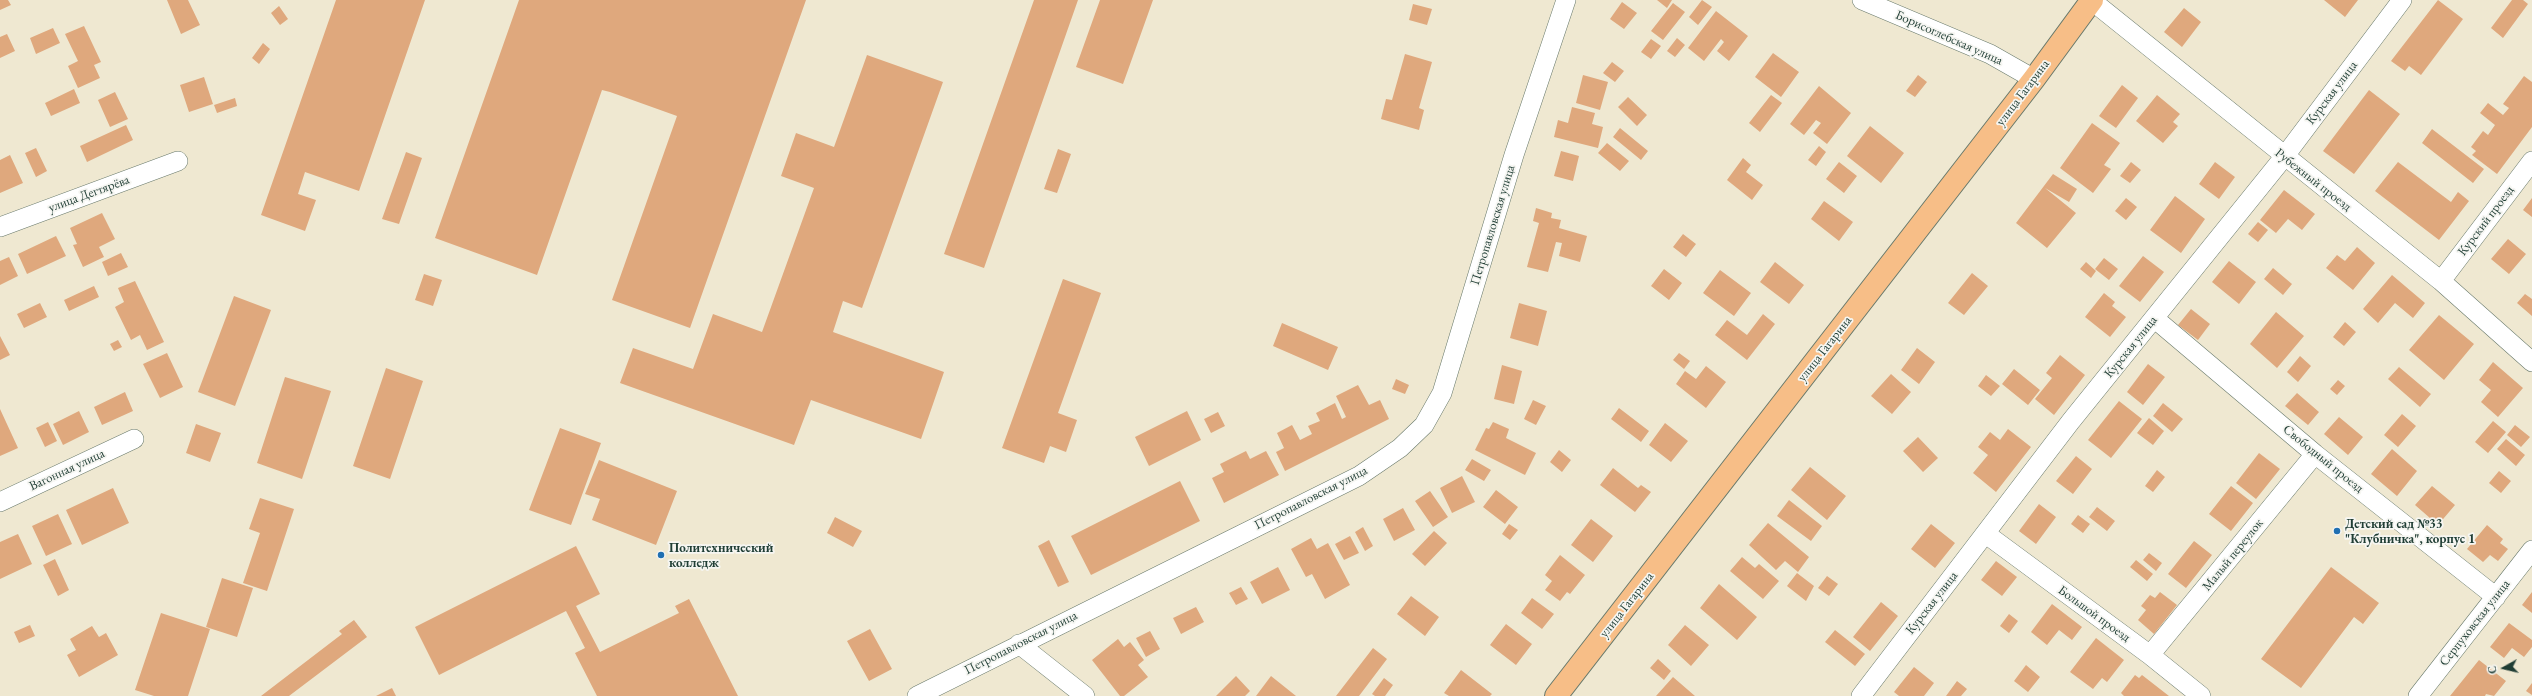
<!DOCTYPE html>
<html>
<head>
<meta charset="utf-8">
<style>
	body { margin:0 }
	#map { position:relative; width:2532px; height:696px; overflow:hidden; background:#efe8d1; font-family:"EB Garamond",serif }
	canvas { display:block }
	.north { position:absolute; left:2484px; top:648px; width:40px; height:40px; -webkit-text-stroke:3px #f6f6f2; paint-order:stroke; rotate:262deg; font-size:11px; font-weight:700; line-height:16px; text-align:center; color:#1f3d34 }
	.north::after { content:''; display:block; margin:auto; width:14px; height:18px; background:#1f3d34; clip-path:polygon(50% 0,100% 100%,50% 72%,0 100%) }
</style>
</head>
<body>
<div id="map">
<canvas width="2532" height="696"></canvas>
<div class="north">С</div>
</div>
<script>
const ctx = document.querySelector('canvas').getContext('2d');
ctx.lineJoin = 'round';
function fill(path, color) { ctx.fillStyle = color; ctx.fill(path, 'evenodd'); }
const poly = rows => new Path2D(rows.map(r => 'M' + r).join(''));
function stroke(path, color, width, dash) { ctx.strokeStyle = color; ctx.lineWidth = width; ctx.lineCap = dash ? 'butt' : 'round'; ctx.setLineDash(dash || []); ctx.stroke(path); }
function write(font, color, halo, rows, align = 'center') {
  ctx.font = font + ' "EB Garamond",serif'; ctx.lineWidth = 3.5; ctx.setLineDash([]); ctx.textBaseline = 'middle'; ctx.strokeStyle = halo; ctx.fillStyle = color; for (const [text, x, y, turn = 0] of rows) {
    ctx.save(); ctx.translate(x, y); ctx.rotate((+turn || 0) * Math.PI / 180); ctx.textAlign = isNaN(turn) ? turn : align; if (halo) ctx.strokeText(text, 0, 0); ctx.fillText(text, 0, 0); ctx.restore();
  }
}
fill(poly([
	[0,0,8,0,11,5,0,10],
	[167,0,188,0,200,25,181,34],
	[336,0,425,0,359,191,305,172,298,194,316,200,305,231,261,215],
	[519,0,806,0,690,328,612,300,677,116,610,92,602,90,537,275,435,238],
	[1034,0,1078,0,984,268,944,254],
	[1100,0,1153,0,1123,84,1076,67],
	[1657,0,1672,0,1667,8],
	[1702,0,1712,7,1698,25,1689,17],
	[2324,0,2358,0,2345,17],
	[2438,0,2463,19,2421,75,2409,66,2405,71,2391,61],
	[2512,0,2523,0,2528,4,2503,38,2491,28],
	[1622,2,1637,13,1624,29,1610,19],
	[1673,3,1685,12,1663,40,1651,31],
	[1413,4,1432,9,1427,25,1409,20],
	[279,6,288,19,280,25,271,13],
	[2184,8,2201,22,2182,47,2164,32],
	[1716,11,1748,36,1729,61,1717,51,1724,42,1721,39,1704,61,1688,48],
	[84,26,101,62,94,65,100,78,78,88,68,66,78,61,65,34],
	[53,28,60,43,36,54,30,38],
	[7,34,15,51,0,58,0,37],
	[1677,38,1685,45,1675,57,1667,51],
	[1651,39,1661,46,1651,59,1641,52],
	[263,43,270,49,259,64,252,58],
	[1773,53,1799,72,1781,97,1755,77],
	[1405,54,1432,62,1419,108,1424,110,1419,130,1381,119,1386,99,1392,100],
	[867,55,943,82,862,308,843,301,833,332,944,372,921,439,811,400,794,445,620,383,633,348,693,369,713,314,762,332,814,188,781,176,796,133,834,147],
	[1612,62,1624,71,1615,82,1603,73],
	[1583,75,1608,82,1600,110,1576,103],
	[1918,75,1927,82,1915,97,1906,91],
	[2524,76,2532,82,2532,127,2497,174,2472,155,2476,151,2471,147,2483,131,2488,135,2495,125,2480,113,2488,103,2503,115,2509,108,2503,104],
	[204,77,213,104,189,112,180,85],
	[2122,85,2138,98,2116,128,2099,116],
	[1819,86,1851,113,1827,144,1813,133,1821,123,1816,120,1804,135,1790,124],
	[74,89,80,103,51,116,45,103],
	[2369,90,2400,114,2354,174,2323,151],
	[115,92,128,119,110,127,98,100],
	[1771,95,1782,103,1760,132,1749,123],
	[2157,95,2180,114,2173,122,2178,126,2163,143,2136,121],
	[1628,97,1647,115,1637,126,1618,107],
	[235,98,237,106,217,113,214,105],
	[1572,107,1595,113,1592,124,1603,127,1598,148,1554,137,1558,120,1568,123],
	[2092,123,2120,143,2104,165,2111,169,2093,193,2060,168],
	[126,125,133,140,87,162,80,146],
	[1870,126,1904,153,1881,183,1847,156],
	[1620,128,1648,151,1641,160,1613,137],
	[2432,129,2484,169,2473,183,2422,143],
	[1607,143,1629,161,1620,171,1598,153],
	[1819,146,1826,152,1816,166,1808,160],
	[36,148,47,171,36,177,25,153],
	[1058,149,1071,154,1057,193,1044,189],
	[1561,151,1579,156,1573,181,1554,176],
	[406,152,422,158,399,224,382,219],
	[10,155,23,183,0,193,0,160],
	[1743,158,1751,165,1746,172,1763,185,1752,200,1727,180],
	[1839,162,1857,176,1844,193,1826,179],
	[2131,162,2141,170,2130,183,2120,176],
	[2215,162,2235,177,2219,199,2199,184],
	[2398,162,2451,202,2458,192,2469,201,2439,240,2375,191],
	[2053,174,2077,189,2069,202,2045,188,2076,213,2047,248,2016,223],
	[2284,190,2315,214,2302,230,2288,219,2276,233,2260,220],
	[2175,196,2205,219,2181,253,2150,230],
	[2126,198,2137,207,2126,220,2115,211],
	[2532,198,2532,217,2523,210],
	[1824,201,1853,222,1839,241,1811,219],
	[1536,208,1552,213,1551,218,1561,220,1559,228,1587,236,1580,262,1559,256,1562,243,1556,242,1548,272,1527,267,1539,223,1533,221],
	[102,213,115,239,99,247,104,257,83,267,73,245,77,244,70,228],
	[2258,222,2268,230,2258,242,2248,234],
	[1683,234,1696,244,1686,257,1673,247],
	[56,236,66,256,27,274,18,254],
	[2508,239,2526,254,2509,274,2491,259],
	[2357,247,2375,263,2353,290,2326,268,2337,255,2345,261],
	[121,253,128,267,108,276,102,262],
	[2143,256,2164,272,2140,302,2119,286],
	[9,257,18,276,0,285,0,261],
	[2104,258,2118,269,2109,280,2095,269],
	[2229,261,2256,282,2239,304,2212,282],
	[1775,262,1804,285,1789,304,1760,282],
	[2086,262,2096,271,2091,278,2080,269],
	[2273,268,2292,284,2283,295,2264,279],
	[1664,269,1682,283,1669,300,1651,286],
	[1720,270,1751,293,1734,316,1703,293],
	[1972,273,1988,286,1964,315,1948,303],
	[424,274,442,280,433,306,415,300],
	[2392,275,2425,303,2413,318,2395,303,2378,323,2363,309],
	[1063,279,1101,293,1058,413,1077,420,1066,452,1050,446,1044,463,1002,448],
	[135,281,164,342,147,350,140,335,131,340,115,307,124,302,118,288],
	[94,286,99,297,69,311,64,300],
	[2104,293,2115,302,2112,306,2126,317,2110,337,2085,317],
	[2525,294,2532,299,2532,316,2517,303],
	[234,296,271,310,235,406,198,392],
	[40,303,47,317,24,328,17,314],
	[1519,303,1547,311,1538,346,1510,338],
	[2191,309,2210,324,2198,340,2178,325],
	[2276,312,2304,336,2277,368,2250,344],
	[1763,314,1775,324,1747,360,1715,335,1727,320,1747,335],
	[2439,315,2474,344,2444,380,2409,350],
	[2345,322,2356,332,2344,346,2333,337],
	[1282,323,1338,347,1328,370,1273,346],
	[0,336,10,355,0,360],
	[118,340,122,347,114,351,110,344],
	[1917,348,1935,362,1919,384,1901,370],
	[167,353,183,387,160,398,143,364],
	[1679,353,1690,361,1684,369,1673,360],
	[2060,355,2085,375,2054,415,2035,399,2052,378,2046,373],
	[2300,356,2311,366,2298,382,2287,372],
	[2493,362,2523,388,2498,417,2481,402,2491,390,2479,380],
	[2148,364,2165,377,2143,405,2127,392],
	[1502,365,1522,371,1514,404,1494,399],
	[1706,366,1726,382,1706,408,1676,384,1685,371,1696,379],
	[2399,367,2431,394,2420,407,2388,379],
	[386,368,423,381,390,479,353,466],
	[2014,369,2040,390,2028,405,2002,384],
	[1891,374,1911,392,1892,414,1871,396],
	[1986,375,2000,386,1991,396,1978,386],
	[285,377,331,391,302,479,257,463],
	[1396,379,1409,385,1405,394,1392,389],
	[2338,380,2345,386,2337,395,2330,389],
	[1358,385,1369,405,1380,400,1389,419,1285,471,1276,452,1284,448,1277,433,1292,425,1300,440,1312,434,1308,426,1320,421,1316,413,1335,403,1342,419,1346,417,1336,396],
	[125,392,133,411,102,425,94,407],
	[2297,393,2319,412,2308,425,2285,406],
	[1533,400,1546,406,1536,425,1524,419],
	[2119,401,2142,419,2111,458,2088,440],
	[2163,403,2183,419,2172,432,2153,416],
	[1619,408,1649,431,1641,442,1611,419],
	[0,409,18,448,0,456],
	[79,411,89,432,63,445,53,424],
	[1187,411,1201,440,1149,466,1135,437],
	[1218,412,1225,426,1211,433,1204,419],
	[2402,414,2416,426,2398,447,2384,435],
	[2339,417,2363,437,2348,455,2324,434],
	[2149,418,2164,431,2153,445,2137,433],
	[2493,421,2506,432,2488,453,2475,442],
	[48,422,57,441,45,447,36,428],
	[1493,422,1509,429,1506,438,1536,453,1525,475,1475,450,1486,428,1489,429],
	[1665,423,1688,441,1671,462,1649,445],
	[196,424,221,433,210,462,186,453],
	[2515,425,2530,437,2521,447,2507,435],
	[560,428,601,443,571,525,529,510],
	[2008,429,2031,447,1996,492,1973,473,1988,455,1978,447,1990,432,2000,440],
	[1918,437,1938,458,1923,472,1903,451],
	[2506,439,2525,455,2516,466,2497,449],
	[2392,449,2417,471,2397,496,2371,474],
	[1559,450,1571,460,1562,472,1550,462],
	[1246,451,1250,459,1266,451,1279,475,1224,503,1212,478,1224,472,1220,464],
	[2259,453,2280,469,2256,499,2236,483],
	[2076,456,2092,469,2073,494,2056,481],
	[1472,459,1491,470,1484,481,1465,470],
	[599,460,677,491,656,545,592,520,600,499,585,494],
	[1810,467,1846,496,1827,520,1791,490],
	[1613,468,1638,488,1641,485,1651,492,1635,512,1600,485],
	[2157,470,2165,477,2153,492,2145,486],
	[2499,471,2511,481,2501,493,2489,483],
	[1462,476,1475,502,1452,513,1440,488],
	[1180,481,1200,521,1091,575,1071,536],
	[2231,486,2253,503,2231,531,2209,514],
	[2432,486,2455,505,2438,525,2415,505],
	[113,488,129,523,82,545,66,510],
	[1496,490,1518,507,1505,524,1483,507],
	[1430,491,1448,517,1433,527,1415,501],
	[260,498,294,509,267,591,243,583,260,533,249,529],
	[1789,500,1822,526,1811,541,1777,516],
	[2039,504,2056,517,2036,544,2019,531],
	[2097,507,2115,521,2107,531,2089,517],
	[1403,508,1415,530,1394,541,1383,519],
	[58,514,72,544,46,556,32,526],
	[2078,515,2090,524,2083,533,2071,524],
	[835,517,862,531,853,547,827,533],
	[1591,519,1613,536,1593,562,1571,545],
	[1768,523,1809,557,1798,572,1785,561,1776,570,1749,545],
	[1509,524,1518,530,1510,540,1502,534],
	[1931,524,1955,543,1935,568,1911,549],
	[2487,525,2503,539,2500,543,2508,549,2498,561,2490,555,2483,562,2467,549],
	[1363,527,1373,546,1365,551,1355,532],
	[1434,531,1447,543,1425,566,1412,554],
	[18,534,32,564,0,579,0,542],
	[1350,536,1359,553,1344,560,1335,544],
	[1311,538,1317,549,1328,543,1350,585,1325,599,1312,574,1306,577,1291,549],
	[1049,540,1069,582,1058,587,1038,546],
	[2194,541,2212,555,2186,588,2168,574],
	[576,546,600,594,576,606,600,652,679,613,675,606,689,599,738,696,597,696,575,653,585,648,566,611,439,675,415,627],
	[2149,553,2162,563,2156,571,2143,560],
	[1560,555,1585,575,1570,594,1567,592,1560,601,1545,590,1552,581,1545,575],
	[1742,557,1755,568,1759,564,1779,581,1763,599,1730,571],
	[55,559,69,590,58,596,43,565],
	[2136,560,2153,574,2147,581,2130,567],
	[1996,561,2017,577,2002,596,1981,580],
	[1278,567,1290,590,1262,604,1250,582],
	[2331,567,2379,603,2363,624,2354,617,2301,688,2261,659],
	[1797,573,1814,586,1806,601,1787,586],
	[1827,576,1838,584,1829,596,1818,588],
	[222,578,253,588,237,637,206,627],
	[1719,584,1757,617,1737,640,1700,608],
	[1241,587,1248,599,1236,605,1229,593],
	[2160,592,2177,605,2154,634,2138,620,2146,610,2141,606,2150,595,2155,598],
	[2532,592,2532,613,2522,605],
	[1411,596,1439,617,1425,636,1397,614],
	[1532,598,1554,614,1542,629,1521,613],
	[1881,602,1898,616,1870,651,1853,637],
	[2052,604,2082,627,2072,640,2059,630,2047,645,2031,632],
	[1196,607,1204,622,1181,634,1173,618],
	[161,613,210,629,188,696,154,696,135,690],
	[2009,614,2018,621,2009,633,2000,626],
	[354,620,367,637,289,696,261,696,342,634,339,631],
	[2509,623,2532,640,2532,647,2524,657,2512,648,2504,658,2490,647],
	[1506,624,1532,644,1516,665,1490,645],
	[30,625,35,636,19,643,14,632],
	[1685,625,1709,645,1691,666,1668,645],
	[92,626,99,637,106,633,118,655,79,677,67,655,76,650,70,639],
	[870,629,892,669,869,681,847,641],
	[1835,630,1865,654,1855,666,1825,642],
	[1150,631,1160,649,1146,657,1136,638],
	[2096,638,2124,660,2107,682,2102,678,2093,689,2070,672],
	[1118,639,1124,647,1130,642,1144,660,1138,665,1148,677,1124,696,1120,696,1092,660],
	[1373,648,1387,659,1359,696,1336,696],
	[1658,659,1671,671,1664,680,1650,668],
	[2479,660,2506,681,2494,696,2486,694,2485,696,2450,696],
	[2026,665,2040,677,2028,692,2014,681],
	[1914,667,1934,683,1924,696,1899,696,1894,692],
	[1461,670,1492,694,1490,696,1449,696,1444,693],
	[2135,675,2139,678,2142,675,2169,696,2124,696,2121,693],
	[1236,676,1250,691,1245,696,1216,696],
	[1271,676,1296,696,1256,696],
	[1673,677,1695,696,1656,696],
	[1384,678,1393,685,1385,696,1375,696,1372,694],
	[1957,681,1967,689,1961,696,1946,696],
	[2532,683,2532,695,2526,691],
	[392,688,396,696,376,696]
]), '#dfa87d');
const minor = poly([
	[1862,0,1990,54,2034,79],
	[2091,0,2441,281,2532,362],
	[0,227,178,161],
	[2441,281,2532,161],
	[2154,318,2315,454,2496,597],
	[0,502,134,439],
	[1986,534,2150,655,2201,696],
	[1019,644,1085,696],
	[2150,655,2315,454],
	[917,696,1359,476,1400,448,1424,425,1442,393,1514,155,1566,0],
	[1861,696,2071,421,2284,157,2402,0],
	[2418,696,2532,550]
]);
const major = poly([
	[1556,696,2034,79,2092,0]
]);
stroke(minor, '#68796b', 20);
stroke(major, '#68796b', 24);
stroke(minor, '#fff', 19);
stroke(major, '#f7be87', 22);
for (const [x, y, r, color] of [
	[2337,531,4,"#1f6fb2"],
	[661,555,4,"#1f6fb2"]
]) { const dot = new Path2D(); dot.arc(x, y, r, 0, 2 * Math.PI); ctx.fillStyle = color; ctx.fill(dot); stroke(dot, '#f6f6f2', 1.5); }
write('13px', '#1f3d34', '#f6f6f2', [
	["Борисоглебская улица",1949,38,24],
	["улица Гагарина",2023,93,-53],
	["Курская улица",2332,93,-53],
	["Рубежный проезд",2313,180,38],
	["улица Дегтярёва",89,194,-20],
	["Курский проезд",2486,221,-53],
	["Петропавловская улица",1493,225,-73],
	["Курская улица",2131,347,-51],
	["улица Гагарина",1825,349,-52],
	["Свободный проезд",2323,459,39],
	["Вагонная улица",67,470,-25],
	["Петропавловская улица",1311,498,-27],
	["Малый переулок",2233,555,-51],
	["Курская улица",1932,603,-52],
	["улица Гагарина",1627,605,-52],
	["Большой проезд",2094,614,36],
	["Серпуховская улица",2475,623,-52],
	["Петропавловская улица",1021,643,-27]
]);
write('bold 13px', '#1f3d34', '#f6f6f2', [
	["Детский сад №33",2345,524],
	["\"Клубничка\", корпус 1",2345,539],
	["Политехнический",669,548],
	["колледж",669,563]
], 'left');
</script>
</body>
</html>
